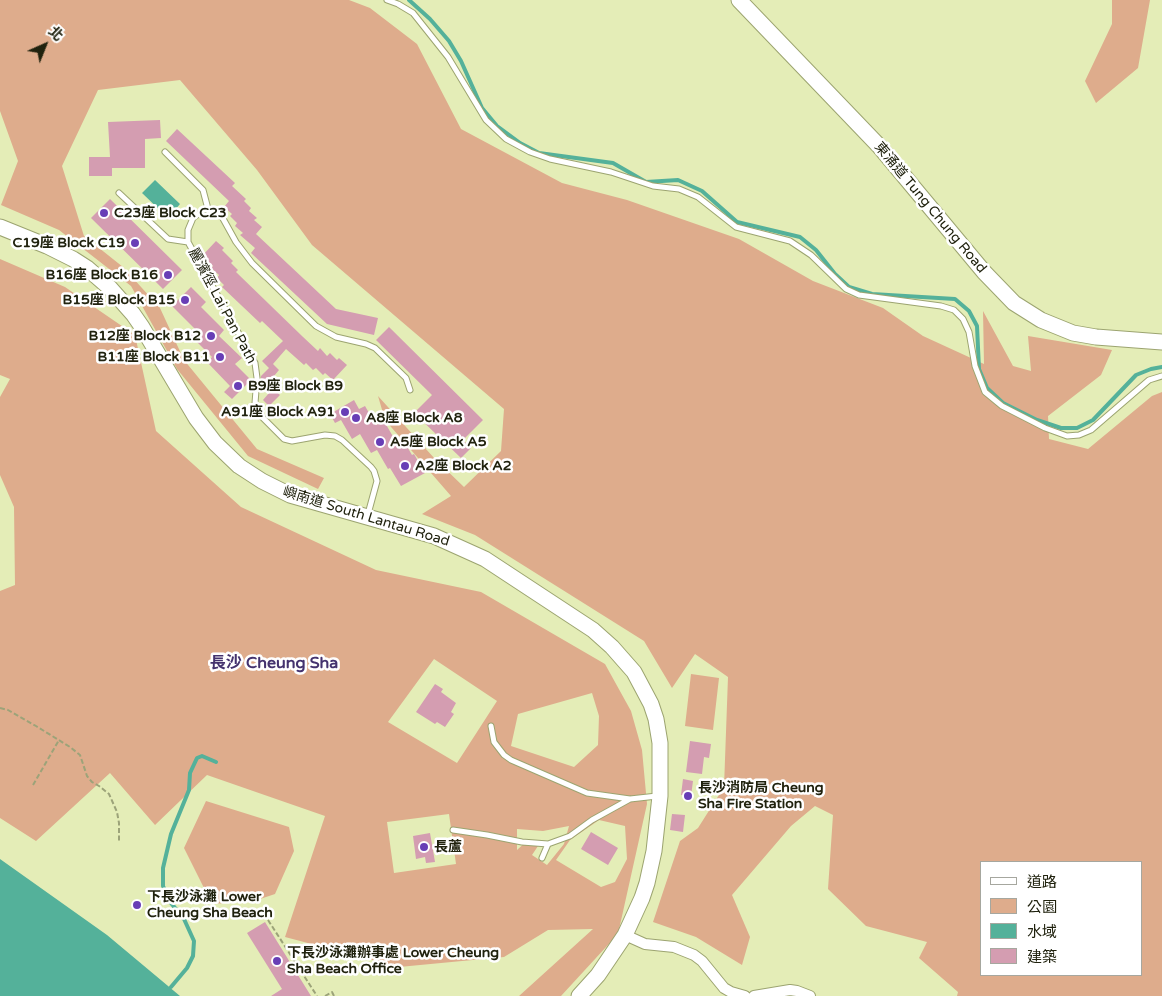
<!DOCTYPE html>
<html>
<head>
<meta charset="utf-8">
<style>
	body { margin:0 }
	#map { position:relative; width:1162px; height:996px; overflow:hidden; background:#e4edb7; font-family:"Varela Round","Noto Sans TC",sans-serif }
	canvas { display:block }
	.legend { position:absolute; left:980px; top:861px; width:162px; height:115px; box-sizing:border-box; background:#fff; border:1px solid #a6a79f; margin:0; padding:6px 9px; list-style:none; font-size:15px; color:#20220e }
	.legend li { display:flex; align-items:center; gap:10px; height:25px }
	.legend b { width:25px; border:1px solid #a6a79f }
	.north { position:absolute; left:20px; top:20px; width:50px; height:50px; -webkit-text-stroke:4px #fff; paint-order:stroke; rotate:44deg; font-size:14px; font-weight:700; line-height:20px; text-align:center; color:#20220e }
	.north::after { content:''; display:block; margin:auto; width:18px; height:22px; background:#20220e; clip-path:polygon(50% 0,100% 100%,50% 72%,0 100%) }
</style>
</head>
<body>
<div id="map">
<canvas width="1162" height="996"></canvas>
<ul class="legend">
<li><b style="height:6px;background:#fff"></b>道路</li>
<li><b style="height:14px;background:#deac8c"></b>公園</li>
<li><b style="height:14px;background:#54b19a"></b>水域</li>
<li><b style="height:14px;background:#d49db1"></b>建築</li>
</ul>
<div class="north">北</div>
</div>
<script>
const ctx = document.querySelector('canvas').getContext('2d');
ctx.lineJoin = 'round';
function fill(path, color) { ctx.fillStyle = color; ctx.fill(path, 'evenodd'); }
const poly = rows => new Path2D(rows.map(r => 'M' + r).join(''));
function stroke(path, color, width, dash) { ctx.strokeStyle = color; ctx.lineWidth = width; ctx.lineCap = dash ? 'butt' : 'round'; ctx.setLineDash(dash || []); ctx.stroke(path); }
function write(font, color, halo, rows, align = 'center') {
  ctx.font = font + ' "Varela Round","Noto Sans TC",sans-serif'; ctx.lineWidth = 5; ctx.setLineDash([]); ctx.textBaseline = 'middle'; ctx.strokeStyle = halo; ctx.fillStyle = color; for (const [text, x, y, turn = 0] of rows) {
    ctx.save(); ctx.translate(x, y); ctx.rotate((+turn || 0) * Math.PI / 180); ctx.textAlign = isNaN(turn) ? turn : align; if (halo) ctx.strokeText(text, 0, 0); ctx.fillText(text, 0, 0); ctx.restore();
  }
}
fill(poly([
	[0,0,349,0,370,8,417,44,461,129,562,183,627,200,739,239,813,281,883,308,923,336,984,364,983,311,1013,366,1031,371,1028,336,1112,350,1101,375,1048,416,1049,439,1088,449,1152,396,1162,392,1162,996,957,996,958,992,919,958,927,942,866,926,828,889,833,815,815,806,791,826,732,895,750,937,742,965,696,937,653,922,680,841,698,828,724,787,728,677,695,654,672,688,644,641,475,535,422,514,451,496,385,420,378,396,435,459,464,487,501,451,504,409,312,245,257,170,180,80,98,90,62,166,84,236,123,267,160,308,184,360,257,449,324,478,318,489,248,456,177,369,131,286,59,230,1,205,18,161,0,111],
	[981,862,1141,862,1141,975,981,975],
	[1112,0,1150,0,1138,68,1096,103,1085,81,1112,24],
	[0,259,65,287,135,335,156,431,241,507,376,570,481,592,605,664,631,711,642,750,647,804,618,934,561,996,519,996,593,929,548,930,504,957,399,967,285,937,325,816,207,775,155,825,110,773,36,841,0,818,0,591,15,585,14,507,0,475,0,397,10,379,0,375],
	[434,659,497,701,457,763,388,722],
	[592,693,599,716,598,745,574,767,511,746,518,714],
	[449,814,456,864,394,873,387,822],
	[599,820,625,826,627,859,615,882,601,887,556,860,570,840],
	[569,826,564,844,547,865,532,855,538,846,529,839,517,850,517,829,543,831],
	[691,674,719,678,713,730,685,726],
	[206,801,289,827,294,851,275,894,254,901,212,904,184,848]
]), '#deac8c');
fill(poly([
	[155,180,180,204,168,218,142,193],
	[0,859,107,935,180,996,0,996]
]), '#54b19a');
stroke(poly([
	[409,0,430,19,449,41,461,61,482,108,497,126,520,143,539,153,613,163,646,182,678,180,702,191,737,222,800,237,816,250,835,274,849,287,872,294,955,299,969,311,977,326,979,369,987,388,1003,403,1037,420,1061,428,1077,428,1093,420,1136,375,1151,369,1162,367],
	[171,987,187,968,193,956,194,941,184,919,171,903,163,886,163,868,171,834,189,790,190,773,197,758,202,756,216,762]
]), '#54b19a', 4);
fill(poly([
	[160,120,161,138,145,139,145,168,112,168,112,176,89,176,89,157,110,157,108,122],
	[177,129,235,183,232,186,246,199,244,201,251,208,249,211,257,218,254,220,262,227,256,234,336,309,378,318,374,335,327,324,251,253,255,248,240,235,243,233,235,226,237,223,230,216,232,214,224,207,229,201,166,141],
	[110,199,182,270,163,289,91,218],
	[216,241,224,248,222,250,233,261,231,263,238,270,236,272,302,336,318,351,320,348,327,356,330,353,337,360,339,358,347,365,333,380,325,373,323,375,316,368,313,370,306,363,304,365,286,349,273,364,279,370,274,376,280,382,273,389,280,395,269,406,263,400,269,393,261,385,261,376,269,368,262,361,283,341,262,321,260,323,222,287,224,285,217,278,219,275,211,268,213,266,202,256],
	[191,287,206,302,201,307,224,330,219,336,242,358,235,364,251,380,232,399,224,392,230,386,207,362,212,357,189,334,195,329,172,306],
	[389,327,483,420,463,440,471,448,461,458,414,413,432,395,376,340],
	[354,400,359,409,365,406,376,425,384,421,395,440,401,436,412,455,414,454,425,473,401,486,390,468,388,469,377,450,371,453,360,434,352,439,341,420,335,423,330,414],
	[435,684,443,689,441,692,456,703,451,712,454,714,445,727,437,722,435,724,416,712],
	[690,741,711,744,709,758,704,757,702,774,686,772],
	[683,779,693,781,691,796,681,795],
	[672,814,685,815,683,832,670,830],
	[591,832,618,848,608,865,581,849],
	[430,833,435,862,426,863,425,857,416,859,413,836],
	[265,922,311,996,271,996,282,989,247,933]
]), '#d49db1');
const lane = poly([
	[387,0,398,4,413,13,448,57,486,120,506,139,530,152,550,159,611,172,653,186,679,189,698,197,736,227,790,241,811,255,846,289,859,295,941,306,954,310,963,319,969,332,975,366,985,392,1002,406,1045,428,1067,436,1079,435,1091,430,1149,380,1162,376],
	[165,152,203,190,208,209],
	[119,193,168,239,188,242],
	[368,514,377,481,374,471,371,467,342,440,335,436,325,435,292,441,284,439,258,413,255,403,257,378,255,363,188,242,188,230,193,218,204,210,213,210,217,212,221,215,236,242,252,263,316,326,336,337,366,344,375,348,406,378,410,390],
	[491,726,494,742,504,755,511,760,587,793,630,799,657,796],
	[453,830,487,835,522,842,548,844],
	[542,858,548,844,570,836,592,820,630,799]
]);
const street = poly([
	[625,935,645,944,674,947,694,955,702,961,724,988,731,992,745,996],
	[754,996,790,990,797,991,810,996]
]);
const secondary = poly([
	[739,0,879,146,984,272,1014,303,1041,320,1073,333,1096,337,1162,342],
	[0,227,47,246,73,259,87,268,110,288,133,314,142,327,196,418,215,443,239,466,262,481,290,495,434,536,485,559,593,630,612,647,634,672,651,704,656,719,660,743,660,796,654,851,647,883,642,898,625,935,598,975,579,996]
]);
stroke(lane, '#9ca470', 7);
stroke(street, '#9ca470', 12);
stroke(secondary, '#9ca470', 17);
stroke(poly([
	[0,708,8,710,36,726,70,747,80,755,87,776,92,782,99,786,109,794,117,812,119,823,119,841],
	[33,785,59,740],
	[268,920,317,996],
	[325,996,332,992,334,996]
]), '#9ca379', 2, [5, 2.5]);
stroke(lane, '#fff', 5);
stroke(street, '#fff', 10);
stroke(secondary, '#fff', 15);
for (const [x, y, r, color] of [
	[104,213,5,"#683eb6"],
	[135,243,5,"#683eb6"],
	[168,275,5,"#683eb6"],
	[185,300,5,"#683eb6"],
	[211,336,5,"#683eb6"],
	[220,357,5,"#683eb6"],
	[238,386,5,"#683eb6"],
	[345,412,5,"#683eb6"],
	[356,418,5,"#683eb6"],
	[380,442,5,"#683eb6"],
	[405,466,5,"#683eb6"],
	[688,796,5,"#683eb6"],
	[424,847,5,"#683eb6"],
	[137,905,5,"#683eb6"],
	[277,961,5,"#683eb6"]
]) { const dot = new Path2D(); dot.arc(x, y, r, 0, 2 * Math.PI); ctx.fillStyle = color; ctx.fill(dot); stroke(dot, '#fff', 2); }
write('14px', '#20220e', '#fff', [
	["東涌道 Tung Chung Road",930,208,50],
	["麗濱徑 Lai Pan Path",222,306,62],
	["嶼南道 South Lantau Road",366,517,17]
]);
write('bold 14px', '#20220e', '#fff', [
	["C23座 Block C23",114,213],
	["C19座 Block C19",125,243,"right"],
	["B16座 Block B16",158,275,"right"],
	["B15座 Block B15",175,300,"right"],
	["B12座 Block B12",201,336,"right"],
	["B11座 Block B11",210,357,"right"],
	["B9座 Block B9",248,386],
	["A91座 Block A91",335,412,"right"],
	["A8座 Block A8",366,418],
	["A5座 Block A5",390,442],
	["A2座 Block A2",415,466],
	["長沙消防局 Cheung",698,788],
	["Sha Fire Station",698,804],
	["長蘆",434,847],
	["下長沙泳灘 Lower",147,897],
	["Cheung Sha Beach",147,913],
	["下長沙泳灘辦事處 Lower Cheung",287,953],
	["Sha Beach Office",287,969]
], 'left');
write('bold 16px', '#44326e', '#fff', [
	["長沙 Cheung Sha",274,664]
]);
</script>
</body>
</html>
